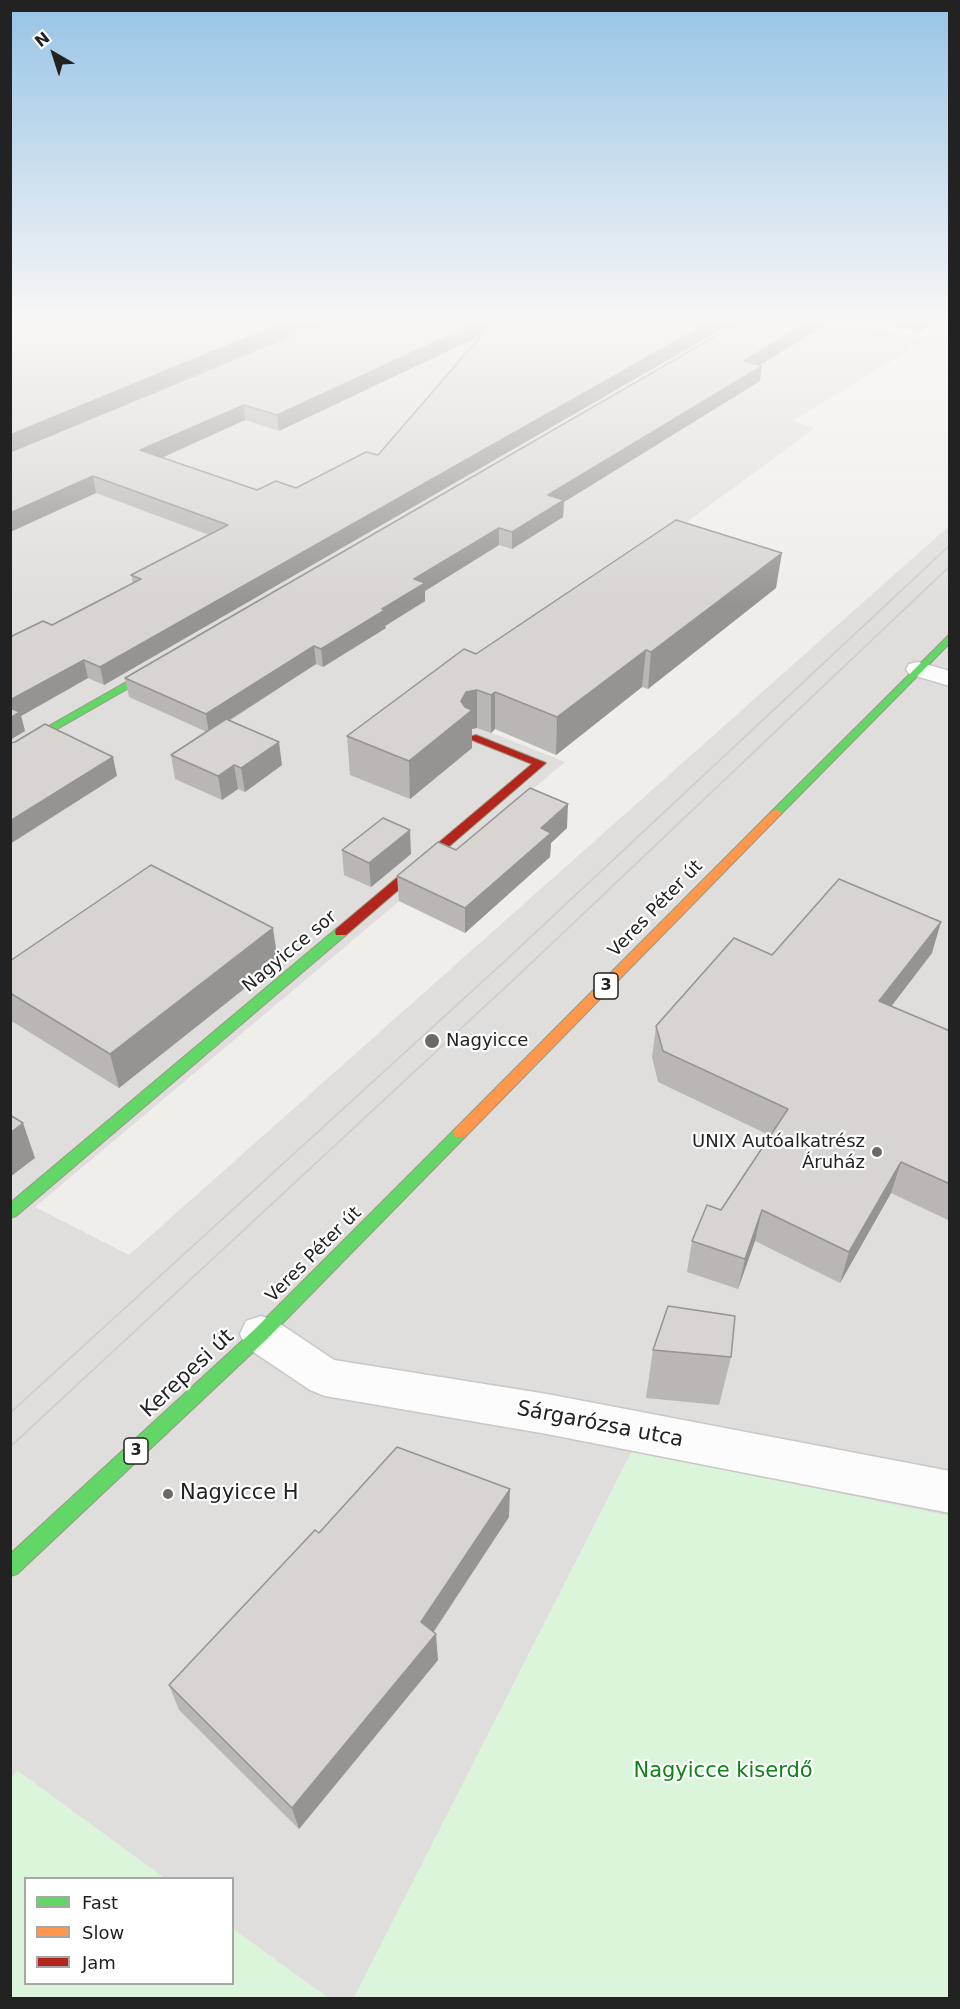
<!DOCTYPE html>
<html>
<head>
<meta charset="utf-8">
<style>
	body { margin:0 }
	#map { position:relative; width:960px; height:2009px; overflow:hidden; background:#f0eeeb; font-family:"DejaVu Sans",sans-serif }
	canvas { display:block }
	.frame { position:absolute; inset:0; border:12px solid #222; pointer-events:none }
	.legend { position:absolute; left:24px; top:1877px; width:210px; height:108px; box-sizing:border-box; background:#fff; border:2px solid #a7a7a7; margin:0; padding:8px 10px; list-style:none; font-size:18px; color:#222 }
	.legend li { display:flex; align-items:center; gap:12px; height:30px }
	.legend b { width:30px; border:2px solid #a7a7a7 }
	.north { position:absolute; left:24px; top:24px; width:60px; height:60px; -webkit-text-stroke:4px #fff; paint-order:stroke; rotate:321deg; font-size:16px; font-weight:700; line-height:24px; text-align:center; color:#222 }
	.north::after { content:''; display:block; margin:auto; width:21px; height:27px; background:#222; clip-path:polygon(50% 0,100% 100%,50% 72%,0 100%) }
</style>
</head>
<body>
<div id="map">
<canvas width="960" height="2009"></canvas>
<div class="frame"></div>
<ul class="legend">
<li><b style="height:8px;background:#63d668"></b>Fast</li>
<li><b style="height:8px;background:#ff974d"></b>Slow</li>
<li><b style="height:8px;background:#b3261e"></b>Jam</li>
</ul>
<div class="north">N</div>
</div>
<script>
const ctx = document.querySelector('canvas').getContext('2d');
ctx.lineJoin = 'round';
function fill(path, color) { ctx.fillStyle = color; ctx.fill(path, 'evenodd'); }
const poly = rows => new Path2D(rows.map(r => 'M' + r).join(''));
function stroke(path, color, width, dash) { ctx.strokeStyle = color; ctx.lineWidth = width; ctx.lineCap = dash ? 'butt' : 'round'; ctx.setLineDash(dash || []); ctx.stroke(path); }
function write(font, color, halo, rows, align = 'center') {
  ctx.font = font + ' "DejaVu Sans",sans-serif'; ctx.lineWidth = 4.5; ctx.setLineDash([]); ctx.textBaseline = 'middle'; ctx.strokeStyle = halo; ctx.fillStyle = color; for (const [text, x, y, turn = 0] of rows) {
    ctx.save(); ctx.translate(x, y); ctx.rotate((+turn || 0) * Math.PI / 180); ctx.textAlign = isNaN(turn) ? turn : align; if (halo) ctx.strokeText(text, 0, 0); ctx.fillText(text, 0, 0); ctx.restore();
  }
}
fill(poly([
	[11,323,873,323,866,328,925,340,793,421,815,428,432,709,565,762,35,1207,129,1255,949,526,949,1516,632,1451,354,1998,328,1998,233,1929,232,1878,164,1878,18,1771,11,1779]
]), '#dfdedc');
fill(poly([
	[632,1451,949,1516,949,1998,354,1998],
	[18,1771,164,1878,26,1878,26,1984,232,1984,233,1929,328,1998,11,1998,10,1779]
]), '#daf5da');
const street = poly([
	[918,662,950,671,950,686,909,674,906,669,909,664,918,662],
	[261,1316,276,1321,334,1360,547,1394,950,1471,950,1513,547,1434,325,1396,310,1390,246,1347,240,1334,246,1321,261,1316]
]);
const fast = poly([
	[950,634,950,643,780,815,772,815,770,813,772,811,950,634],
	[165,660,169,661,169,665,10,756,10,748,165,660],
	[341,928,346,929,347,932,346,935,16,1216,10,1218,10,1203,336,929,341,928],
	[460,1127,465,1129,467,1133,465,1137,267,1339,17,1574,10,1576,10,1554,255,1329,455,1129,460,1127]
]);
const slow = poly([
	[776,810,780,811,782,813,780,815,465,1137,455,1137,453,1133,455,1129,772,811,776,810]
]);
const jam = poly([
	[476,735,546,763,346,935,336,935,335,932,336,929,532,764,472,740,472,736,476,735]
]);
stroke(street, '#c9c8c7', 3);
stroke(fast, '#999a82', 2);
stroke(slow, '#999a82', 2);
stroke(jam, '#999a82', 2);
fill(street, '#fdfcfc');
fill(fast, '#63d668');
fill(slow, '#ff974d');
fill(jam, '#b3261e');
stroke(poly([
	[10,1413,505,961,950,545],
	[10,1447,524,970,950,566]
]), '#ccc', 1.5);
fill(poly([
	[10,323,21,448,322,323,732,323,104,685,88,678,21,716,25,731,10,740,10,637,52,625,133,583,131,575,209,535,96,493,10,532],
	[482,335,378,455,296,488,257,490,162,458,245,420,279,431],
	[828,323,760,365,760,381,564,502,563,517,512,549,499,545,425,591,425,601,385,626,386,628,323,667,316,664,229,721,282,765,245,792,238,789,222,800,175,779,171,755,207,732,129,697,125,678],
	[879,323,932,323,920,332],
	[776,588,648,689,642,687,556,755,495,729,491,733,477,728,472,729,472,748,410,799,350,775,347,736,476,654],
	[567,828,551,843,550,857,465,933,399,901,397,876],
	[342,850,411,854,371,887,344,875],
	[932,953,891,1006,950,1031,950,1221,891,1193,840,1283,755,1241,738,1289,687,1272,692,1241,721,1210,771,1136,658,1082,652,1057,656,1026,772,955],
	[10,961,278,962,119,1088,10,1020],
	[653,1350,731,1357,719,1405,646,1398],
	[509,1517,433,1632,438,1660,299,1829,179,1710,169,1685,319,1533]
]), '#b9b6b5');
fill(poly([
	[282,323,318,323,10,452,10,435],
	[476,323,503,323,503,325,279,431,277,415],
	[708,323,732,323,104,685,100,667],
	[806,323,828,323,742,376,744,361],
	[922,323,932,323,920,332],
	[762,366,760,381,564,502,563,517,512,549,512,532,548,495],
	[244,405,245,420,143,466,140,450],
	[93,476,96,493,10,532,10,513],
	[499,528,499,545,425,591,425,601,385,626,386,628,323,667,321,649,382,609,414,579],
	[782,553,776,588,648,689,651,652],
	[314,646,316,664,209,733,206,714],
	[646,650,642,687,556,755,557,717],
	[84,660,88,678,21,716,25,731,10,740,10,700],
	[477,690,477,728,472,729,472,748,410,799,409,761,461,701,466,692],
	[495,692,495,729,491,733,491,695],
	[279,742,282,765,245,792,241,768],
	[113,757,117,776,10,844,10,821],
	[234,765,238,789,222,800,218,776],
	[568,804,567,828,551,843,550,857,465,933,465,908,541,828],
	[410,830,411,854,371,887,369,863],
	[941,922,932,953,871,1033,879,1001],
	[273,928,278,962,119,1088,110,1054],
	[23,1123,35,1158,10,1177,10,1133],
	[901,1162,891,1193,840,1283,849,1252],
	[762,1210,755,1241,738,1289,745,1259],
	[510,1489,509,1517,423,1648,421,1622],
	[436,1634,438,1660,299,1829,292,1808]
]), '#969493');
const building = poly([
	[10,323,282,323,10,435,10,323],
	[322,323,476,323,277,415,244,405,140,450,257,490,276,481,296,488,366,452,378,455,492,323,708,323,100,667,84,660,10,700,10,637,43,621,52,625,141,579,131,575,228,525,93,476,10,513,10,452,322,323],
	[738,323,806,323,744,361,762,366,548,495,564,500,512,532,499,528,414,579,425,583,382,609,385,610,321,649,314,646,206,714,125,678,738,323],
	[676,520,782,553,651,652,646,650,557,717,495,692,491,695,477,690,466,692,461,701,465,707,472,710,409,761,347,736,464,649,476,654,676,520],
	[10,708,20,712,10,718,10,708],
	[226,719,279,742,241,768,234,765,218,776,171,755,226,719],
	[45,724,113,757,10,821,10,743,15,742,45,724],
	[530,788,568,804,541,828,551,833,465,908,397,876,438,842,456,850,530,788],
	[383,818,410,830,369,863,342,850,383,818],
	[151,865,273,928,110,1054,10,993,10,961,151,865],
	[839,879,941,922,879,1001,950,1031,950,1184,901,1162,849,1252,762,1210,745,1259,692,1241,707,1205,721,1210,788,1109,663,1051,656,1026,734,938,772,955,839,879],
	[10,1115,23,1123,10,1133,10,1115],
	[668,1306,735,1316,731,1357,653,1350,668,1306],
	[397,1447,510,1489,421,1622,436,1634,292,1808,169,1685,315,1530,319,1533,397,1447]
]);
fill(building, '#d7d4d2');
stroke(building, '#969493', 1.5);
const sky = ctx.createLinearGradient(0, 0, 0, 605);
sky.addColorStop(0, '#97c4e6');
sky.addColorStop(0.53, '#f8f7f6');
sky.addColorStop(1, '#f8f7f600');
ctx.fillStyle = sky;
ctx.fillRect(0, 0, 960, 605);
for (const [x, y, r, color] of [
	[432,1041,8,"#6a6968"],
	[877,1152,6,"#6a6968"],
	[168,1494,6,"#6a6968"]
]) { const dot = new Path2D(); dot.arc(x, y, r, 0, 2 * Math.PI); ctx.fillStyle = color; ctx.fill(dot); stroke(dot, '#fff', 2); }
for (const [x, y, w] of [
	[606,986,24],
	[136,1451,24]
]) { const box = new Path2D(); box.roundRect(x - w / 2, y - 13, w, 26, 4.5); ctx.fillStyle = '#fff'; ctx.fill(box); stroke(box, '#222', 1.5); }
write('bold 16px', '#222', null, [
	["3",606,986],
	["3",136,1451]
]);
write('18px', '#222', '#fff', [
	["Veres Péter út",656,909,-46],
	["Nagyicce sor",290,952,-40],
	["Veres Péter út",314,1255,-45]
]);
write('18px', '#222', '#fff', [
	["Nagyicce",446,1041],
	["UNIX Autóalkatrész",865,1142,"right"],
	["Áruház",865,1163,"right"]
], 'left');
write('21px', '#222', '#fff', [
	["Kerepesi út",188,1374,-43],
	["Sárgarózsa utca",600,1425,11]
]);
write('21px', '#222', '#fff', [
	["Nagyicce H",180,1494]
], 'left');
write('21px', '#0c8416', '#fff', [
	["Nagyicce kiserdő",723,1772]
]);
</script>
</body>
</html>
